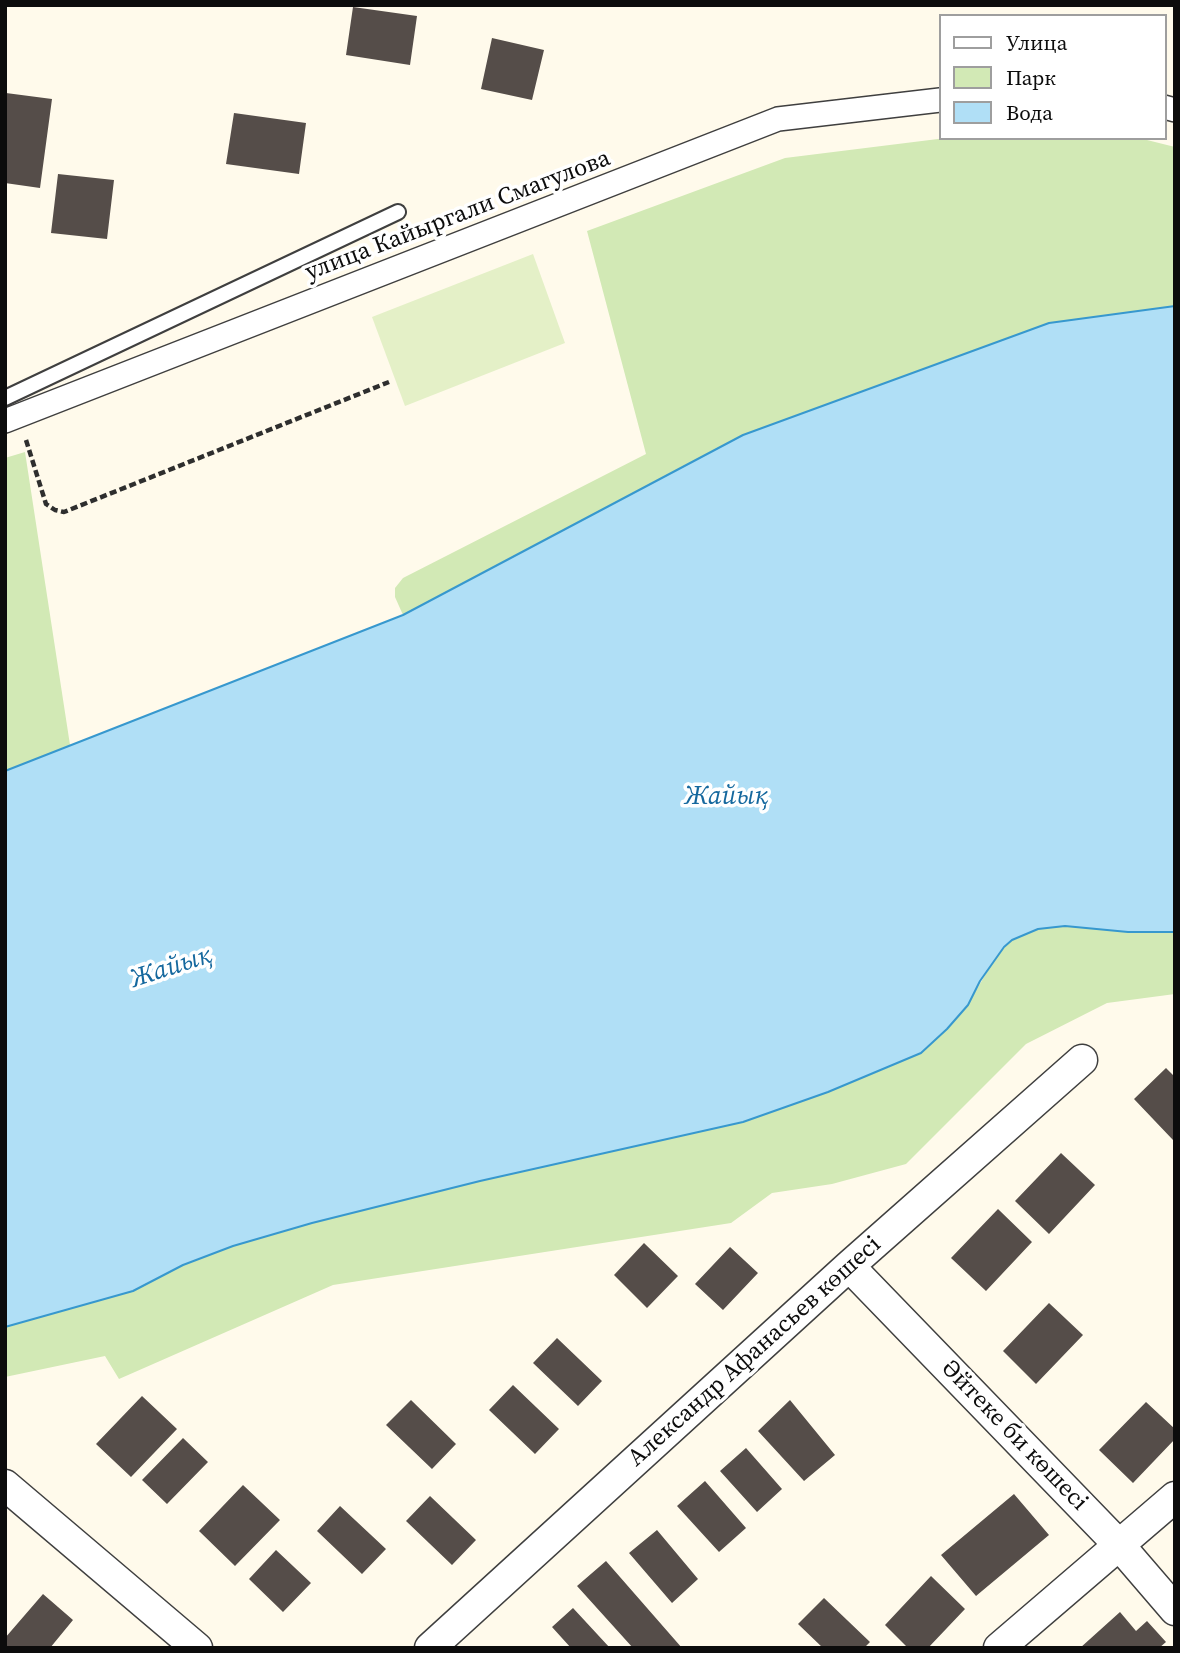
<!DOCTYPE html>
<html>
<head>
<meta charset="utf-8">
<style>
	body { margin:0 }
	#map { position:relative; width:1180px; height:1653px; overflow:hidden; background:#fffaeb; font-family:"Source Serif 4",serif }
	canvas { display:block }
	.frame { position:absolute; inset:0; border:7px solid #0c0c0c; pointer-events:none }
	.legend { position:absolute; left:939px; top:14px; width:228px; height:126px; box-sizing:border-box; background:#fff; border:2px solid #9e9e9e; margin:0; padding:9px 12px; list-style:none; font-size:21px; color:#0c0c0c }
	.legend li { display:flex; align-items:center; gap:14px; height:35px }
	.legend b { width:35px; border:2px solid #9e9e9e }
</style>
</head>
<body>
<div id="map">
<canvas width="1180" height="1653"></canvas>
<div class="frame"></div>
<ul class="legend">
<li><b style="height:9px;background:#fff"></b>Улица</li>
<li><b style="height:19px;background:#d2e9b5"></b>Парк</li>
<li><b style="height:19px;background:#b0dff6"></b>Вода</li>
</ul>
</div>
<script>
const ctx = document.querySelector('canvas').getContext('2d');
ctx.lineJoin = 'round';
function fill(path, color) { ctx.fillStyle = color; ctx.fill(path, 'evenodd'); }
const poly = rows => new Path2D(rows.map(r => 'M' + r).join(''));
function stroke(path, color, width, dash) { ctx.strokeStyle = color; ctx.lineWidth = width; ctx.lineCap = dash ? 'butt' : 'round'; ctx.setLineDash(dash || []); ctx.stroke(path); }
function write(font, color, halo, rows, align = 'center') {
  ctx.font = font + ' "Source Serif 4",serif'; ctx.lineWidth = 7; ctx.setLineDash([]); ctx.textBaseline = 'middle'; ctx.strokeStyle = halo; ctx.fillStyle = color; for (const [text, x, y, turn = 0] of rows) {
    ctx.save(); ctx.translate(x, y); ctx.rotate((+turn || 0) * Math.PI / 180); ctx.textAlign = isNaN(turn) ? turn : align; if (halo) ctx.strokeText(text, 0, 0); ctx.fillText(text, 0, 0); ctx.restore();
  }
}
fill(poly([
	[946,138,1139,138,1175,147,1175,306,1049,323,743,435,403,615,395,597,395,588,403,578,646,454,587,231,785,158],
	[25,452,70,745,5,771,5,458],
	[1065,926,1128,932,1175,932,1175,994,1107,1003,1026,1044,906,1164,832,1184,772,1193,731,1223,333,1285,119,1379,105,1356,5,1377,5,1327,133,1291,183,1265,233,1246,312,1223,480,1181,743,1122,828,1092,889,1067,921,1053,968,1004,997,955,1012,940,1038,929]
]), '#d2e9b5');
fill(poly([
	[533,254,565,343,405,406,372,317]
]), '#e4f0c7');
const water = poly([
	[1175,306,1175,932,1128,932,1065,926,1038,929,1012,940,1004,947,980,981,968,1005,947,1029,921,1053,828,1092,743,1122,480,1181,312,1223,233,1246,183,1265,133,1291,5,1327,5,771,403,615,743,435,1049,323,1175,306]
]);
fill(water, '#b0dff6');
stroke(water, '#3798ce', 2);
fill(poly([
	[353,7,417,16,410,65,346,55],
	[492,38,544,50,532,100,481,89],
	[6,93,52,99,40,188,5,183],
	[234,113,306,123,299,174,226,164],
	[58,174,114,180,107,239,51,233],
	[1166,1068,1175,1077,1173,1140,1134,1099],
	[1061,1153,1095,1185,1049,1234,1015,1201],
	[998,1209,1032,1242,986,1291,951,1258],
	[644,1243,678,1276,647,1308,614,1275],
	[730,1247,758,1273,723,1310,695,1284],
	[1049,1303,1083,1335,1036,1384,1003,1351],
	[557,1338,602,1381,578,1406,533,1363],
	[513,1385,559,1429,535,1454,489,1410],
	[142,1396,177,1429,131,1477,96,1444],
	[411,1400,456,1444,432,1469,386,1425],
	[790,1400,835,1455,804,1481,758,1431],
	[1146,1402,1175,1429,1175,1439,1133,1483,1099,1450],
	[183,1438,208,1462,167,1504,142,1480],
	[746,1448,782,1489,757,1512,720,1471],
	[705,1481,746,1528,719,1552,677,1506],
	[243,1485,280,1520,235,1566,199,1531],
	[1014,1494,1049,1535,976,1596,941,1555],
	[430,1496,476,1540,452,1565,406,1521],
	[340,1506,386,1549,362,1574,317,1531],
	[657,1530,698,1579,672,1603,629,1553],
	[276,1550,311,1583,283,1612,249,1579],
	[606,1561,682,1648,633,1648,577,1586],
	[931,1576,965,1609,928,1648,908,1648,885,1625],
	[43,1594,73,1620,50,1648,5,1648,5,1638],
	[824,1598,870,1642,864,1648,823,1648,798,1624],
	[573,1608,610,1648,571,1648,552,1627],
	[1120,1612,1136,1631,1147,1621,1166,1642,1159,1648,1080,1648]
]), '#554d49');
const service = poly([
	[5,398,398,212]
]);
const pedestrian = poly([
	[1164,107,1175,110],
	[5,421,778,119,940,100]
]);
const minor = poly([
	[849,1266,1120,1546,1175,1610],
	[5,1485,197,1648],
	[430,1648,849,1266,1082,1060],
	[999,1648,1175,1497]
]);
stroke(service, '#3f3f3f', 18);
stroke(pedestrian, '#3f3f3f', 26);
stroke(minor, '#3f3f3f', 33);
stroke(poly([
	[26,440,46,504,55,510,64,512,389,382]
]), '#2e2e2e', 4.5, [7, 3.5]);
stroke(service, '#fff', 14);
stroke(pedestrian, '#fff', 23);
stroke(minor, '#fff', 30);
write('24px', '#0c0c0c', '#fff', [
	["улица Кайыргали Смагулова",458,216,-21],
	["Александр Афанасьев көшесі",755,1352,-42],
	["Әйтеке би көшесі",1014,1436,46]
]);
write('italic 26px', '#15689e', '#fff', [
	["Жайық",726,797],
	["Жайық",171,968,-18]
]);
</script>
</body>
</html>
